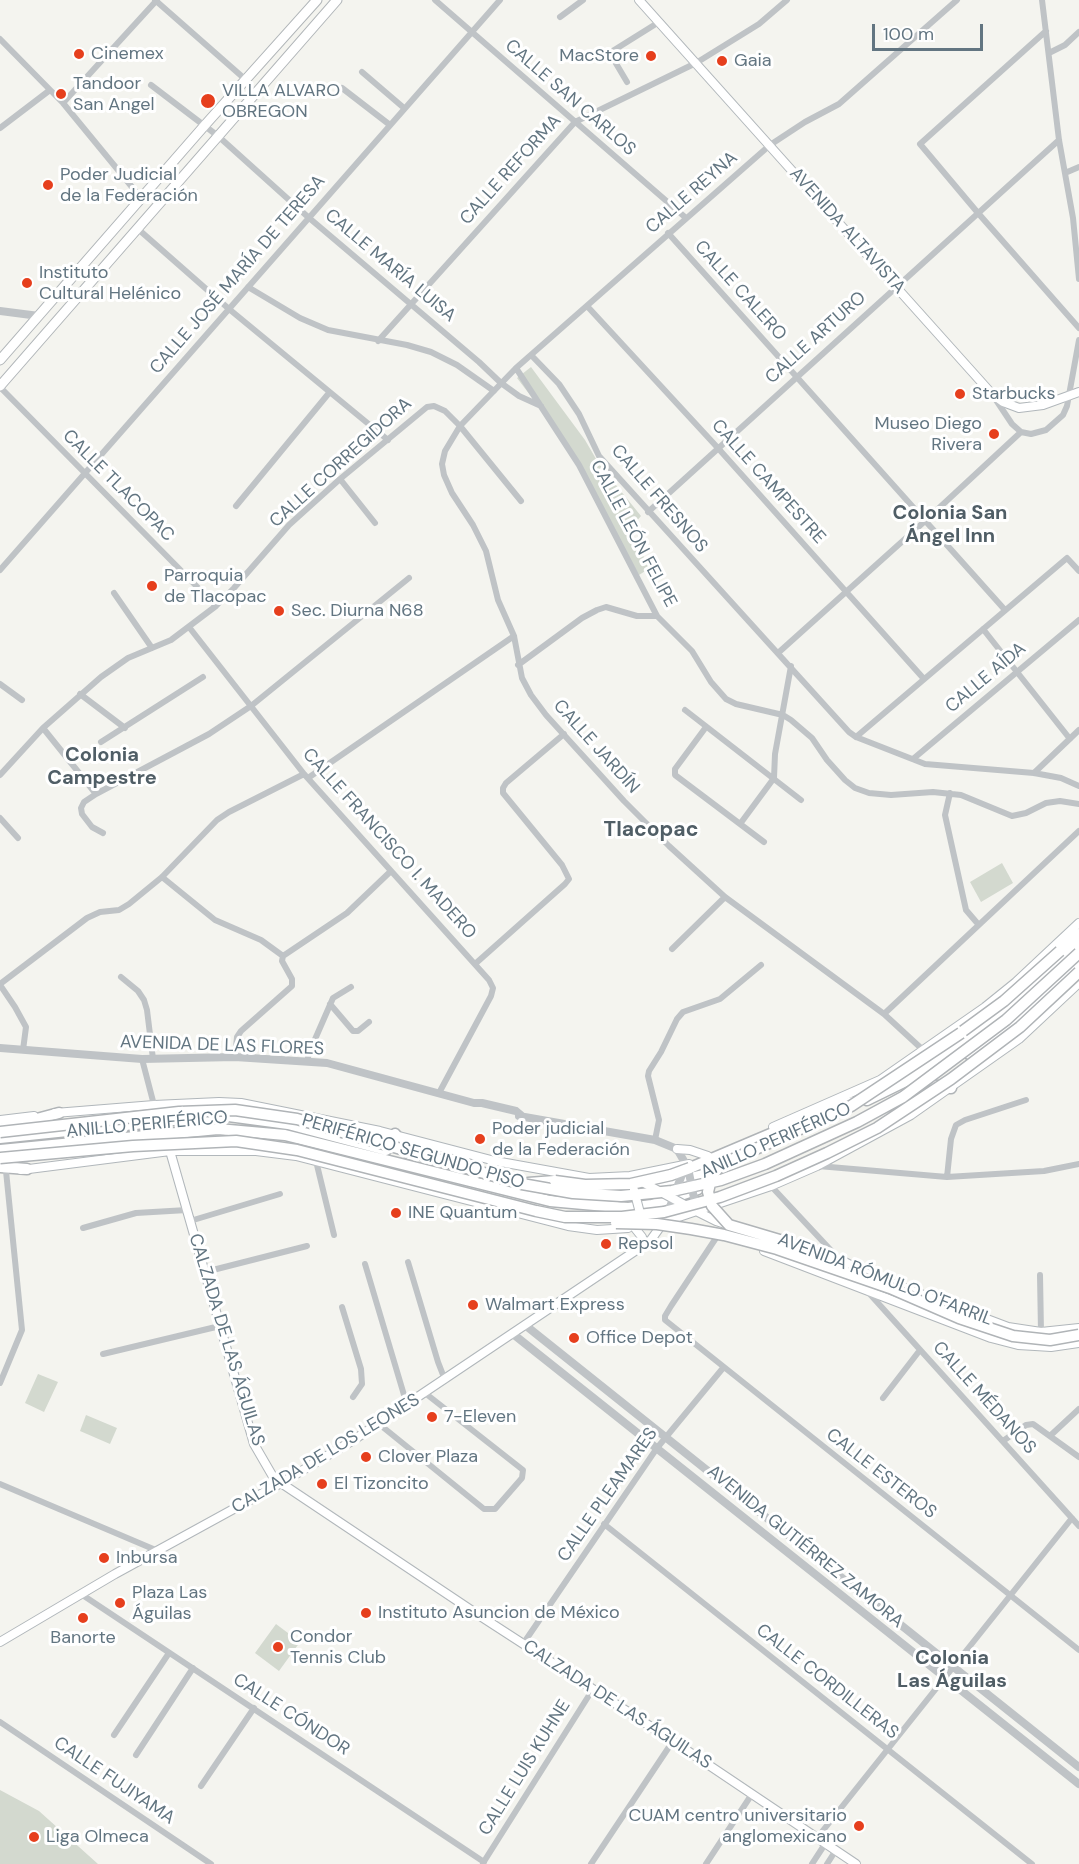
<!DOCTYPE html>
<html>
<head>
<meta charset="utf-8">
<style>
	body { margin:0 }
	#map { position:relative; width:1079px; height:1864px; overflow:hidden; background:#f4f4ef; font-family:"DM Sans",sans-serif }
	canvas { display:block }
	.scale { position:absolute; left:872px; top:24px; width:111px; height:27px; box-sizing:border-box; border:3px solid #627581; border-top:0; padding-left:8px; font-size:18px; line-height:21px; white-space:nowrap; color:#627581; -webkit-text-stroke:4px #fff; paint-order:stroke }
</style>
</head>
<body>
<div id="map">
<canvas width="1079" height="1864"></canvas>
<div class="scale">100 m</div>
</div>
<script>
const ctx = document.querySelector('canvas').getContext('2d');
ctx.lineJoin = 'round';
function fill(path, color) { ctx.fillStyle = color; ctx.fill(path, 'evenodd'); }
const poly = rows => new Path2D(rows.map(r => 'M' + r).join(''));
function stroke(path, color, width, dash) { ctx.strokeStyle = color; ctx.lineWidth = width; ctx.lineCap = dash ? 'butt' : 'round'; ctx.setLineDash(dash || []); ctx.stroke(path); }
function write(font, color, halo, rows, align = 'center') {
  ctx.font = font + ' "DM Sans",sans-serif'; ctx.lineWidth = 6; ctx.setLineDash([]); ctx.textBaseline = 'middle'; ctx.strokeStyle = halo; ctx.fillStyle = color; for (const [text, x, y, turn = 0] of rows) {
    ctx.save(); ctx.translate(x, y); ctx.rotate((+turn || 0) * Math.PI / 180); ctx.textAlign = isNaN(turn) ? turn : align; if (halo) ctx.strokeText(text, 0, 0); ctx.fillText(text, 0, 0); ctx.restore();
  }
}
fill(poly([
	[531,367,585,440,599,464,641,516,629,530,650,568,639,575,556,429,517,378],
	[1002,863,1013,883,981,902,970,882],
	[38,1374,58,1382,44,1412,25,1403],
	[86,1415,117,1428,110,1444,80,1431],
	[276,1624,300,1642,279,1671,255,1653],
	[0,1790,39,1811,98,1864,0,1864]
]), '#d3d9cf');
const secondary = poly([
	[639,0,992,394,1003,402,1019,408,1043,405,1079,392],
	[55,1113,154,1105,219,1102,241,1103,380,1131,495,1161,589,1178,630,1176,689,1164],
	[0,1120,34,1116],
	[773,1127,880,1080,985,1007,1016,982,1079,923],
	[677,1149,690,1150,708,1156],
	[170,1151,254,1444,272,1475,281,1483,474,1612,673,1741,856,1864],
	[21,1170,170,1151,256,1151,296,1156,568,1226,597,1230,628,1228],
	[696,1211,716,1221,728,1225],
	[661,1223,771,1186,817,1166,911,1115,1019,1039,1079,983],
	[634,1227,642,1237,640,1247],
	[764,1251,991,1338,1018,1345,1035,1346,1051,1347,1079,1343],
	[841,1260,868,1274,1008,1327,1041,1332,1079,1328],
	[0,1642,115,1574,281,1483,352,1441,650,1241,663,1223,665,1224]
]);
const primary = poly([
	[0,360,205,125,317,0],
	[0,386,337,0]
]);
const motorway = poly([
	[1060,951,1079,934],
	[969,1054,1005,1029,1079,962],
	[923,1084,951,1088],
	[867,1100,912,1078,989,1023,1079,944],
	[0,1129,59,1113],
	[395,1134,409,1154],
	[0,1138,221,1115,288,1124,386,1150],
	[0,1150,218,1129,285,1135,550,1201,628,1208,652,1205,698,1189],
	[0,1167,27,1169],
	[690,1168,839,1105,854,1102],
	[528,1183,555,1181],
	[646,1189,707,1174,720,1168]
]);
stroke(secondary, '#b1b7bb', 10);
stroke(primary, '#b0b5b8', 11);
stroke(motorway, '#b0b4b7', 13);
stroke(poly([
	[155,0,246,80],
	[435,0,686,218],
	[1042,0,1059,140,1073,218,1079,279],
	[560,17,583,0],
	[1046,31,920,144,978,213,1079,328],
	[0,39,63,103,141,198],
	[1049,53,1065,45,1079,32],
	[362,72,404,108],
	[627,82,611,55,611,52,659,22],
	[151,85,218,136,308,217,479,362,501,383,519,396,541,406],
	[342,88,390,125],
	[63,103,157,0],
	[0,128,50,90],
	[1065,173,1079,167],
	[138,229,229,309,388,440],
	[668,233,1005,610],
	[248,287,300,318,328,330,407,345,431,352,457,365,494,391],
	[587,306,717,447,924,679],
	[378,341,575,122,696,63,759,24,787,0],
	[532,356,559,384,579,414,599,456,849,732,856,737,925,764,1034,773,1061,778,1079,786],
	[516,368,579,465,657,616,692,651,711,682,726,699,736,704,783,715,791,720,812,738,827,760,845,780,855,788,869,793,891,795,933,792,961,795,1012,816,1026,813,1046,803,1060,801,1079,804],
	[0,387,216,606],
	[994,397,1012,424,1021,432,1031,434,1046,430,1063,415,1067,406,1079,340],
	[340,479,375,523],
	[236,506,329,393],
	[648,512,1059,140],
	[0,570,500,0],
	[114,593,152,648],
	[189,627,304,774,489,980,493,988,491,996,439,1093],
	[983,629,1070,739],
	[778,653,925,521,1021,432],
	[518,665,582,618,597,610,606,607,637,616,657,616],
	[0,684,22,700],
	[80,694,125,728],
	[685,710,801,800],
	[706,727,675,769,675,775,764,842],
	[43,728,96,794],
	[856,737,1067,558,1079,571],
	[101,742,203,677],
	[913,759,1079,620],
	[1034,773,1079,730],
	[0,775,43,728,101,677,128,658,171,640,216,606,234,588,289,525,340,479,427,407,434,406,445,411,460,426,521,501],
	[308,778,514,636],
	[950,793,945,815,966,910,978,924],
	[0,818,18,838],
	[740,824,774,778,775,754,791,666],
	[103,833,92,827,82,814,81,808,84,802,96,794,209,734,251,706,409,578],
	[162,877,215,920,261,940,283,956],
	[672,949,725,897],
	[283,956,347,913,391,871],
	[475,964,565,884,569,879,562,865,503,793,503,788,506,783,564,734],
	[121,977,138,991,144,1000,147,1010,153,1059],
	[0,984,87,918,100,912,119,910,129,904,162,877,217,820,229,812,304,774],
	[0,985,15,1007,26,1027,23,1050],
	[330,1004,353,1031,358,1031,369,1022],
	[884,1014,1079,831],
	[922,1049,884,1014,725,897,669,846,624,801,546,715,531,695,522,678,514,636,498,600,486,551,473,525,452,493,444,475,442,464,445,451,460,426,516,368,770,145,805,122,839,104,957,0],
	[235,1057,237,1037,241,1031,292,986,292,979,282,961,283,956],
	[142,1059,154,1105],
	[307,1062,309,1053,333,998,351,987],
	[655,1140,659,1120,648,1076,649,1071,661,1052,677,1019,683,1012,720,999,761,965],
	[316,1161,334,1235],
	[818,1166,947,1177,1044,1171,1079,1164],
	[947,1177,951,1139,956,1125,965,1120,1026,1100],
	[771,1186,840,1260],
	[190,1221,280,1194],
	[83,1228,136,1213,187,1210],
	[716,1238,671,1306,665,1316,665,1320,1079,1650],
	[408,1262,438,1362,445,1380],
	[365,1264,407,1405],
	[205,1272,307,1246],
	[1040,1275,1041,1332],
	[868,1292,1079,1526],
	[342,1307,361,1369,362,1384,353,1397],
	[103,1354,220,1326],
	[0,1383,22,1330,6,1171],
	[883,1398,920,1350],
	[379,1424,484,1509,495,1509,522,1478,523,1470,425,1393],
	[1051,1435,1079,1409],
	[1003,1441,1026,1425,1033,1424,1079,1457],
	[0,1484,158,1551],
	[604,1524,1032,1864],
	[81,1594,484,1862],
	[523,1644,657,1448,723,1368],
	[0,1722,211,1864],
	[114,1735,169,1653],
	[136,1755,193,1668],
	[201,1786,254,1708],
	[817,1838,1072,1518],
	[483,1863,593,1689],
	[591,1864,673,1741],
	[706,1864,752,1794],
	[812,1864,825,1844],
	[827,1864,836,1850]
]), '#bfc3c6', 6);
stroke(poly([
	[0,311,39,316],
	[0,1048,142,1059,235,1057,327,1063,474,1103,482,1103,516,1111,522,1116],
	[519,1116,655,1140,677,1149,688,1168],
	[525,1325,1079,1767],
	[513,1334,1079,1784]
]), '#bfc3c6', 8);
stroke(secondary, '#fff', 8);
stroke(primary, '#fff', 9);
stroke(motorway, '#fff', 10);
const secondaryBridge = poly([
	[644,1183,685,1205],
	[634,1190,640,1213]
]);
const motorwayBridge = poly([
	[963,1031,1004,1001,1060,951],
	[0,1132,179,1112,235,1110,297,1119,522,1184,573,1193,621,1196,672,1191,721,1180,765,1164,857,1122,903,1097,1006,1020,1079,953],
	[0,1158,133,1146,236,1141,297,1150,536,1211,565,1217,622,1217,664,1212,720,1197,776,1176,827,1153,877,1128,951,1079,1020,1027,1079,972],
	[555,1181,585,1185,631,1184,671,1175,690,1168],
	[616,1223,657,1224,691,1229,724,1235,777,1249,890,1288,959,1318,1013,1336,1050,1340,1079,1335],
	[844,1266,829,1258,783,1241,729,1225,712,1206,708,1192,712,1175,721,1165,729,1161,851,1106,961,1033]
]);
stroke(secondaryBridge, '#b1b7bb', 10, []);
stroke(motorwayBridge, '#b0b4b7', 13, []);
stroke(poly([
	[688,1168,694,1198],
	[670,1207,684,1169]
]), '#bfc3c6', 8);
stroke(secondaryBridge, '#fff', 8);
stroke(motorwayBridge, '#fff', 10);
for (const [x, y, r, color] of [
	[79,54,6,"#e63f1d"],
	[651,56,6,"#e63f1d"],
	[722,61,6,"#e63f1d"],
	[61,94,6,"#e63f1d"],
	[208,101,8,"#e63f1d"],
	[48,185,6,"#e63f1d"],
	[27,283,6,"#e63f1d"],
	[960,394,6,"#e63f1d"],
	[994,434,6,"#e63f1d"],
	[152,586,6,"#e63f1d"],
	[279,611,6,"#e63f1d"],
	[480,1139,6,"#e63f1d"],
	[396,1213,6,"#e63f1d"],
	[606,1244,6,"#e63f1d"],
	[473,1305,6,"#e63f1d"],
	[574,1338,6,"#e63f1d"],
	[432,1417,6,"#e63f1d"],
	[366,1457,6,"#e63f1d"],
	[322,1484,6,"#e63f1d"],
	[104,1558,6,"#e63f1d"],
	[120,1603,6,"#e63f1d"],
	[366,1613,6,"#e63f1d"],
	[83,1618,6,"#e63f1d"],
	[278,1647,6,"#e63f1d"],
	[859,1826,6,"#e63f1d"],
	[34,1837,6,"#e63f1d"]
]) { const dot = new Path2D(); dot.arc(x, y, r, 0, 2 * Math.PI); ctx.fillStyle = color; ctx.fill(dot); stroke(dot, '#fff', 2); }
write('18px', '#627581', '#fff', [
	["Cinemex",91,54],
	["MacStore",639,56,"right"],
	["Gaia",734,61],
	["Tandoor",73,84],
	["San Angel",73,105],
	["VILLA ALVARO",222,91],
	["OBREGON",222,112],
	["Poder Judicial",60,175],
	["de la Federación",60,196],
	["Instituto",39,273],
	["Cultural Helénico",39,294],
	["Starbucks",972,394],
	["Museo Diego",982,424,"right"],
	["Rivera",982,445,"right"],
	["Parroquia",164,576],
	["de Tlacopac",164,597],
	["Sec. Diurna N68",291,611],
	["Poder judicial",492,1129],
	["de la Federación",492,1150],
	["INE Quantum",408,1213],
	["Repsol",618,1244],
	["Walmart Express",485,1305],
	["Office Depot",586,1338],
	["7-Eleven",444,1417],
	["Clover Plaza",378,1457],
	["El Tizoncito",334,1484],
	["Inbursa",116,1558],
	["Plaza Las",132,1593],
	["Águilas",132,1614],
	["Instituto Asuncion de México",378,1613],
	["Condor",290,1637],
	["Tennis Club",290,1658],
	["Banorte",83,1638,"center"],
	["CUAM centro universitario",847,1816,"right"],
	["anglomexicano",847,1837,"right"],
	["Liga Olmeca",46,1837]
], 'left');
write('18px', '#627581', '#fff', [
	["CALLE SAN CARLOS",570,98,41],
	["CALLE REFORMA",511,170,-48],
	["CALLE REYNA",692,193,-41],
	["AVENIDA ALTAVISTA",847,231,48],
	["CALLE MARÍA LUISA",390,266,40],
	["CALLE JOSÉ MARÍA DE TERESA",238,275,-49],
	["CALLE CALERO",740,291,48],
	["CALLE ARTURO",816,338,-42],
	["CALLE CORREGIDORA",341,463,-42],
	["CALLE CAMPESTRE",768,482,48],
	["CALLE TLACOPAC",118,486,45],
	["CALLE FRESNOS",659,499,49],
	["CALLE LEÓN FELIPE",633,534,62],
	["CALLE AÍDA",986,678,-40],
	["CALLE JARDÍN",596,747,48],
	["CALLE FRANCISCO I. MADERO",389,844,48],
	["AVENIDA DE LAS FLORES",222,1046,2],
	["ANILLO PERIFÉRICO",147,1125,-5],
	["ANILLO PERIFÉRICO",776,1141,-24],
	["PERIFÉRICO SEGUNDO PISO",413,1152,16],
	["AVENIDA RÓMULO O'FARRIL",885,1280,21],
	["CALZADA DE LAS ÁGUILAS",226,1340,73],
	["CALLE MÉDANOS",984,1398,48],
	["CALZADA DE LOS LEONES",326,1454,-31],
	["CALLE ESTEROS",881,1474,38],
	["CALLE PLEAMARES",608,1495,-55],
	["AVENIDA GUTIÉRREZ ZAMORA",805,1547,39],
	["CALLE CORDILLERAS",827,1682,38],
	["CALZADA DE LAS ÁGUILAS",617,1705,33],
	["CALLE CÓNDOR",291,1715,33],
	["CALLE LUIS KUHNE",525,1768,-58],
	["CALLE FUJIYAMA",114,1781,34]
]);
write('bold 20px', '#505e66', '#fff', [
	["Colonia San",950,514],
	["Ángel Inn",950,537],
	["Colonia",102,756],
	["Campestre",102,779],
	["Colonia",952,1659],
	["Las Águilas",952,1682]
]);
write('bold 21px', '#505e66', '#fff', [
	["Tlacopac",651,830]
]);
</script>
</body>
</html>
